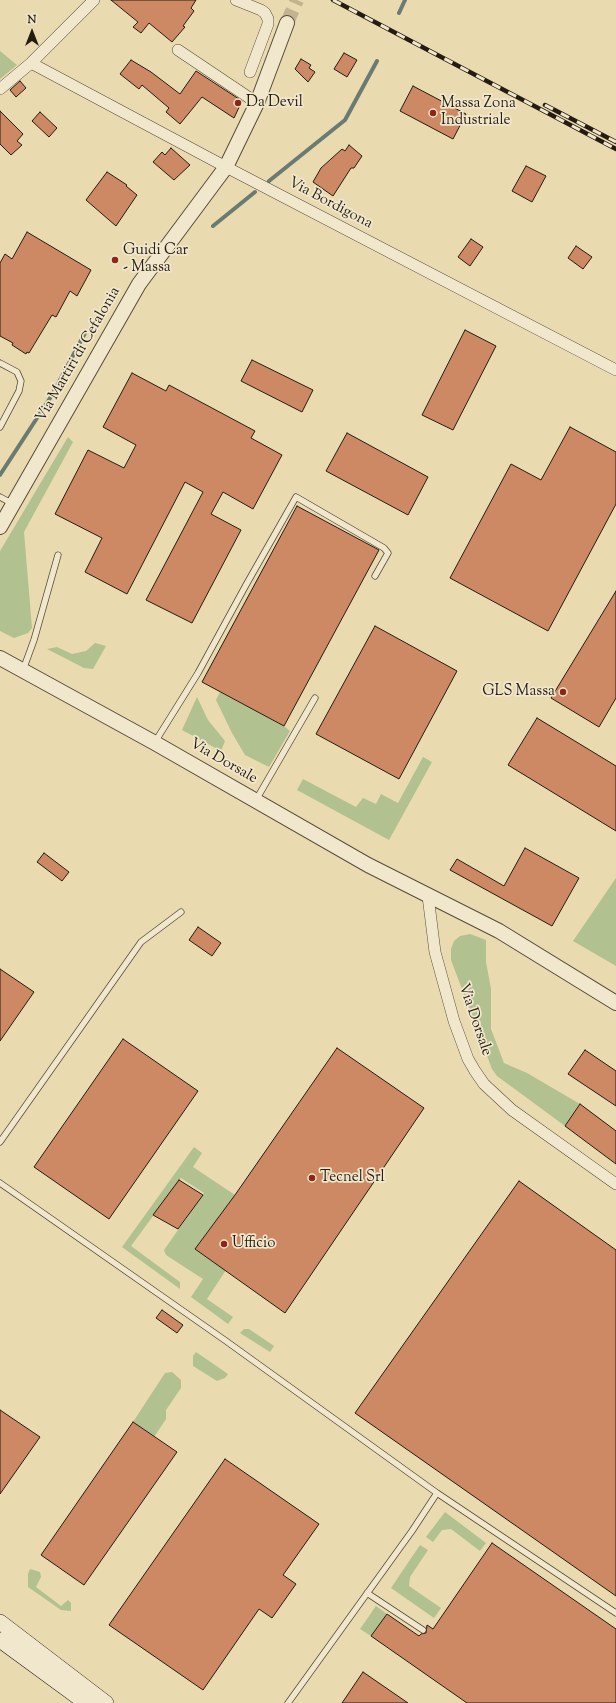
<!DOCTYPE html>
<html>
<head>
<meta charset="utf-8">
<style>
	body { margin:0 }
	#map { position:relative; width:616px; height:1703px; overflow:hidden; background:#eadab0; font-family:"Sorts Mill Goudy",serif }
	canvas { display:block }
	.north { position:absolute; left:12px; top:12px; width:40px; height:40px; -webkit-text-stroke:3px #f1e7cc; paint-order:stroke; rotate:0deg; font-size:11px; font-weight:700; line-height:16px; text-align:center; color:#241c12 }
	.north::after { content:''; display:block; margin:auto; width:14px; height:18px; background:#241c12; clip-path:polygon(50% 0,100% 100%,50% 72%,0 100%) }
</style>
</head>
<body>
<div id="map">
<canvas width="616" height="1703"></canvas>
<div class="north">N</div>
</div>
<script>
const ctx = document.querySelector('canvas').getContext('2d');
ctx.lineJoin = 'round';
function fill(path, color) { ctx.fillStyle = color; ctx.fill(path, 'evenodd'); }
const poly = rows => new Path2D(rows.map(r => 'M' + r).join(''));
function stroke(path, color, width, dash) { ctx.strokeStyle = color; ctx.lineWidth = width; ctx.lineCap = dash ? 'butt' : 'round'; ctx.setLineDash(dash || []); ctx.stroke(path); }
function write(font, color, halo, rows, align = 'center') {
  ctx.font = font + ' "Sorts Mill Goudy",serif'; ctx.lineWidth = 3.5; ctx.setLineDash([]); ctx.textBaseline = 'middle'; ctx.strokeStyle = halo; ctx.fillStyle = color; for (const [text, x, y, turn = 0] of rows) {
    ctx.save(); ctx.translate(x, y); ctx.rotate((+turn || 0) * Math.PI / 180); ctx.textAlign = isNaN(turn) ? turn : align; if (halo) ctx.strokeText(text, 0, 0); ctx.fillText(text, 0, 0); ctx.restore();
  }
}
fill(poly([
	[0,51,17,65,0,79],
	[68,437,73,442,24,532,32,628,28,633,14,638,0,631,0,551],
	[95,643,106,646,93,669,84,668,47,649,57,647,72,654,86,651],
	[220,692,284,726,290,731,269,767,245,755,232,733,216,700],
	[197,697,208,720,225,741,221,751,182,730],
	[423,757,432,762,389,840,297,790,303,779,356,807,363,798,376,804,381,794,398,803],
	[616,878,616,966,573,941],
	[470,934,486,940,486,962,491,989,491,1029,504,1063,527,1073,580,1104,565,1126,497,1076,492,1069,451,960,451,949,454,941,460,936],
	[194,1147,202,1153,193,1167,235,1195,195,1249,226,1270,207,1299,233,1317,228,1324,191,1297,203,1279,166,1255,164,1250,204,1193,181,1178,131,1246,180,1282,180,1289,122,1247],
	[244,1329,249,1329,274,1346,270,1352,240,1333],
	[196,1352,228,1374,225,1378,217,1381,193,1366,193,1356],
	[172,1372,181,1380,181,1388,166,1410,166,1419,154,1437,133,1422,165,1373],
	[445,1512,486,1543,480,1551,451,1529,442,1530,433,1542,426,1537],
	[420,1545,428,1550,410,1577,409,1586,441,1608,434,1618,391,1588],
	[30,1569,40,1572,41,1577,36,1587,61,1606,68,1600,71,1603,71,1611,61,1610,28,1587,28,1574],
	[376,1606,387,1614,371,1636,360,1629]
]), '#b1c190');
stroke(poly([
	[399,13,405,0],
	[269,181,345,120,377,61],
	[213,226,255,192],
	[0,475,52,395,85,333]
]), '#6a7b71', 4);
const building = poly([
	[111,0,196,0,191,8,194,11,183,26,185,27,172,42,149,23,141,33,133,27,138,22,111,0],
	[344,53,357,60,347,77,334,69,344,53],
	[301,59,311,65,309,68,315,72,308,82,295,69,301,59],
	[131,60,151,72,180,94,196,71,242,101,234,118,202,97,180,124,166,112,169,108,142,85,139,89,120,74,131,60],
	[20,81,26,88,16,97,10,90,20,81],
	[413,86,466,114,453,139,400,111,413,86],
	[0,111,23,134,17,141,22,145,11,155,0,144,0,111],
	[40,112,57,128,49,137,32,121,40,112],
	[349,145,362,156,354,168,351,168,333,196,313,182,321,168,342,149,345,151,349,145],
	[171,148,190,165,174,180,153,162,162,152,165,155,171,148],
	[526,166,546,176,532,202,512,191,526,166],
	[107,172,127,185,126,186,137,195,116,226,86,200,107,172],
	[27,232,91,270,77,296,70,291,56,317,52,315,29,353,27,352,26,354,12,345,13,343,0,336,0,263,5,254,12,259,27,232],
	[471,239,483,247,470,266,458,257,471,239],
	[576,246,592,257,583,269,568,258,576,246],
	[465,330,496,346,453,430,422,415,465,330],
	[252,360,313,390,302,412,241,381,252,360],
	[132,373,166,391,169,385,255,431,251,438,282,455,253,509,223,492,211,514,241,530,192,623,146,600,203,492,185,482,127,594,85,572,102,538,55,514,88,450,124,468,136,445,103,427,132,373],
	[570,427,616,452,616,504,548,631,450,578,511,464,541,480,570,427],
	[347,433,428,477,408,515,326,471,347,433],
	[297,506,379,550,284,726,202,682,297,506],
	[616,591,616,698,599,727,551,698,616,591],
	[375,626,457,671,399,779,316,734,375,626],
	[537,718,616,766,616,831,508,765,537,718],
	[525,848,579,878,552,926,450,870,457,859,504,886,525,848],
	[44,853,69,872,62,881,37,862,44,853],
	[198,927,221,943,212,956,189,940,198,927],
	[0,969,34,992,0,1041,0,969],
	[123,1039,198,1091,109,1219,34,1167,123,1039],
	[337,1048,424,1108,285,1313,195,1249,235,1195,337,1048],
	[585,1050,616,1071,616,1106,568,1074,585,1050],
	[580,1104,616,1131,616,1164,565,1126,580,1104],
	[179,1180,203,1195,178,1229,153,1215,179,1180],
	[519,1181,616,1250,616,1596,355,1413,519,1181],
	[162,1310,183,1325,177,1333,156,1318,162,1310],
	[0,1410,40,1437,0,1494,0,1410],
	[133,1422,177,1452,84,1585,41,1555,133,1422],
	[225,1459,319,1524,283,1575,296,1584,272,1618,259,1609,203,1690,109,1625,225,1459],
	[492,1543,616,1629,616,1703,467,1703,371,1636,387,1614,419,1636,421,1634,426,1633,427,1625,433,1629,492,1543],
	[363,1672,408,1703,342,1703,363,1672]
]);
fill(building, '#cd8864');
stroke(building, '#241c12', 1);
stroke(poly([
	[287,23,297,0]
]), '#c2b490', 14, [14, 7]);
const service = poly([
	[0,363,17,372,21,381,19,391,0,427],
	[0,497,13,504],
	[23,670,34,640,58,555],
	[155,742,198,673,246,585,296,497,384,548,388,553,375,576],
	[256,800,315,698],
	[0,1142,141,942,181,912],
	[0,1183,226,1341,437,1493,616,1613],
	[367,1593,423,1630],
	[288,1703,412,1531,437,1493]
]);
const minor = poly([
	[236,0,261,10,265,13,268,19,268,24,250,72],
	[178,50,257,103],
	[31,63,226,167,616,370],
	[0,89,31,63,94,0],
	[428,896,435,952,454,1021,468,1059,475,1071,484,1084,512,1110,616,1184]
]);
const tertiary = poly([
	[0,527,139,284,226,167,257,103,287,23],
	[0,658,155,743,368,865,499,931,616,1003]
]);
const secondary = poly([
	[0,1622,106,1703],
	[0,1640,86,1703]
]);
stroke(service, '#564c3a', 7);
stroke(minor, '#564c3a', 12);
stroke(tertiary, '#564c3a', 16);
stroke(secondary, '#241c12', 16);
stroke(service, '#f1e7cc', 5.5);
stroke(minor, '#f1e7cc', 11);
stroke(tertiary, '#f1e7cc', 14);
stroke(secondary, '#f1e7cc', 15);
const rail = poly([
	[333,0,616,149],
	[545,105,616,142]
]);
stroke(rail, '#241c12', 4.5);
stroke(rail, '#f1e7cc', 3, [9]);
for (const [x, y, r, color] of [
	[238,103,4,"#8f2418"],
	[433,113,4,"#8f2418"],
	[115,260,4,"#8f2418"],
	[563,692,4,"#8f2418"],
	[312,1178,4,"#8f2418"],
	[224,1244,4,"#8f2418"]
]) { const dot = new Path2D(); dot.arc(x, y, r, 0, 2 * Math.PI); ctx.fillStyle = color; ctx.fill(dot); stroke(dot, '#f1e7cc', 1.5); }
write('15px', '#241c12', '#f1e7cc', [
	["Da Devil",246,103],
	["Massa Zona",441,104],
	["Industriale",441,121],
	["Guidi Car",123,251],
	["- Massa",123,268],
	["GLS Massa",555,692,"right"],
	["Tecnel Srl",320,1178],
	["Ufficio",232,1244]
], 'left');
write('15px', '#241c12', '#f1e7cc', [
	["Via Bordigona",330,204,28],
	["Via Martiri di Cefalonia",79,355,-60],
	["Via Dorsale",223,762,30],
	["Via Dorsale",474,1020,71]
]);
</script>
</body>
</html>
